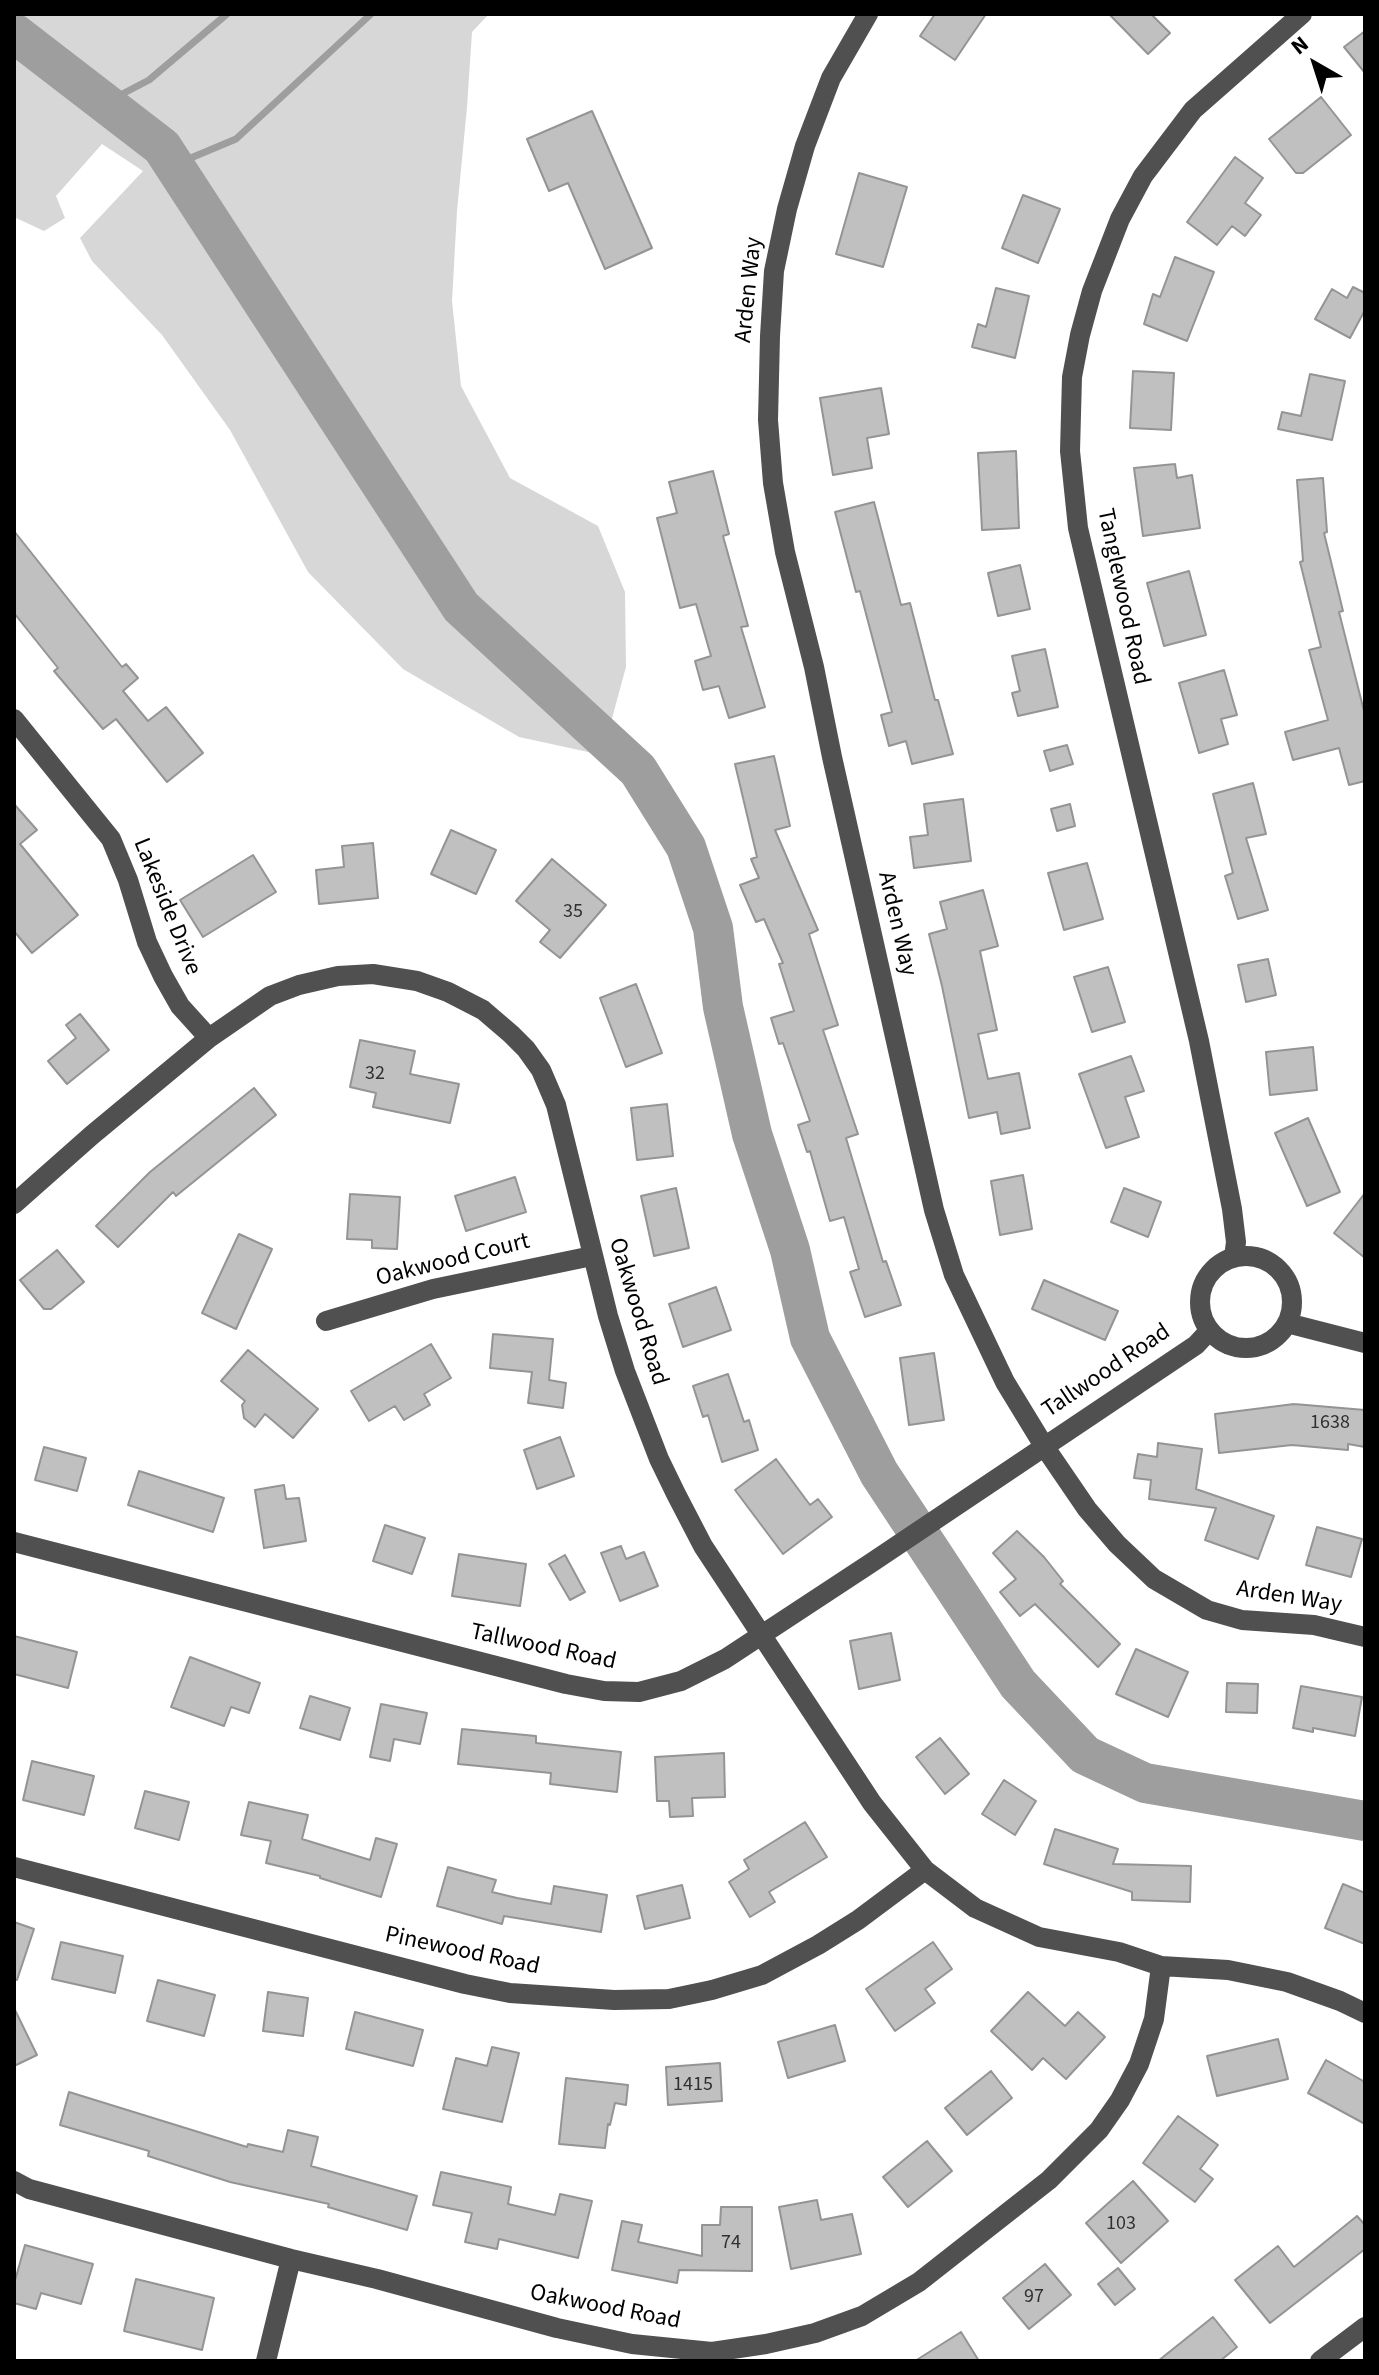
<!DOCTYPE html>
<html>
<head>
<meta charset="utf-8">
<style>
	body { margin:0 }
	#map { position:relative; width:1379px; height:2375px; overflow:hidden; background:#fff; font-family:"Source Sans 3",sans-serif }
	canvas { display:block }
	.frame { position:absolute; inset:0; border:16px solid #000; pointer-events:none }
	.north { position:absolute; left:1275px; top:24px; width:80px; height:80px; -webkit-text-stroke:6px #fff; paint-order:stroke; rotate:321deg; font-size:22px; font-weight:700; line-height:32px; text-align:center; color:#000 }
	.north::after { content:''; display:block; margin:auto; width:28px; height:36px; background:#000; clip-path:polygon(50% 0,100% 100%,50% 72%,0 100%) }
</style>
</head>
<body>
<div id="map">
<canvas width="1379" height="2375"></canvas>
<div class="frame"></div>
<div class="north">N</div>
</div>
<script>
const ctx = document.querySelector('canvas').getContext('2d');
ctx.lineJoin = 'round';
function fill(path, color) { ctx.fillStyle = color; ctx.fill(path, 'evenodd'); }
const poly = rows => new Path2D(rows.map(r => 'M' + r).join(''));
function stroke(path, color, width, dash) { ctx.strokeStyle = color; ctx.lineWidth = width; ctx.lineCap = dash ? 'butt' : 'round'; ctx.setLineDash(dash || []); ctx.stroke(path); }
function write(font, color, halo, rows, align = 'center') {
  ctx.font = font + ' "Source Sans 3",sans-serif'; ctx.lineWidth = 6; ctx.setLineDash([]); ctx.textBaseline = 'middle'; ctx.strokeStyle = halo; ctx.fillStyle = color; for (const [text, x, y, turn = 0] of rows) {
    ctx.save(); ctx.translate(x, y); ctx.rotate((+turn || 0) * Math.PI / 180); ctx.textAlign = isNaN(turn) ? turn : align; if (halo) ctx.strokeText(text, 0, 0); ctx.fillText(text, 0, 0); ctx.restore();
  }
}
fill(poly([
	[14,14,489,14,472,32,467,107,457,211,452,301,461,386,510,478,598,526,625,592,626,667,602,755,519,737,403,669,308,572,230,430,162,335,92,261,80,238,143,171,102,144,56,196,65,218,44,231,14,217]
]), '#d7d7d7');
stroke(poly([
	[105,103,149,80,227,14],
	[174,165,236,139,371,14]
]), '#9e9e9e', 7);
stroke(poly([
	[14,33,162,147,461,607,638,770,686,847,713,928,723,1007,752,1134,790,1250,810,1338,879,1473,1018,1684,1085,1755,1145,1783,1365,1821]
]), '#9e9e9e', 40);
const building = poly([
	[935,14,986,14,955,60,920,36,935,14],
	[1109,14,1151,14,1170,33,1148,54,1109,14],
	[1365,31,1365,73,1344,47,1365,31],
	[1321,97,1351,135,1303,173,1296,173,1269,139,1321,97],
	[592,111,652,248,605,269,568,183,549,191,527,139,592,111],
	[1235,157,1263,178,1245,203,1261,215,1245,236,1232,226,1217,245,1187,222,1235,157],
	[859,173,907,187,883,267,836,254,859,173],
	[1023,195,1060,209,1038,263,1002,248,1023,195],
	[1175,257,1214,272,1187,341,1144,324,1153,294,1160,297,1175,257],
	[1353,287,1365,293,1365,310,1350,338,1315,319,1332,289,1347,298,1353,287],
	[996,288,1029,296,1015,358,972,347,978,324,986,327,996,288],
	[1133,371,1174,373,1171,430,1130,428,1133,371],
	[1310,374,1345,381,1332,440,1278,429,1282,412,1301,416,1310,374],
	[881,388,889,434,867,438,872,468,833,475,820,398,881,388],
	[1016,451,1019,528,982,530,978,453,1016,451],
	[1175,464,1177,478,1192,475,1200,528,1143,536,1134,468,1175,464],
	[713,471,729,534,723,536,748,626,741,627,765,707,729,718,719,686,703,690,695,661,711,656,696,604,680,608,657,518,677,513,669,482,713,471],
	[1323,478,1327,532,1324,533,1343,611,1339,612,1365,715,1365,781,1349,785,1339,748,1293,760,1285,732,1328,720,1309,650,1321,647,1300,562,1303,561,1297,480,1323,478],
	[874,502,901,605,910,603,935,700,938,700,953,754,912,764,906,741,889,746,881,715,892,712,860,591,856,592,835,512,874,502],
	[14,531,122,667,126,664,138,678,123,691,148,721,166,707,203,753,167,782,116,719,103,729,54,671,58,668,14,613,14,531],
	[1020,565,1030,609,998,616,988,573,1020,565],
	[1189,571,1206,635,1164,646,1147,583,1189,571],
	[1045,649,1058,707,1018,716,1012,693,1020,691,1012,656,1045,649],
	[1224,670,1237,715,1221,719,1228,744,1199,753,1179,683,1224,670],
	[1067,745,1073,764,1050,771,1044,751,1067,745],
	[774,756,790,826,775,830,818,930,809,934,838,1025,823,1030,858,1134,846,1138,883,1262,886,1261,901,1305,865,1317,850,1272,859,1269,844,1217,830,1221,810,1151,807,1152,798,1125,810,1121,783,1043,779,1044,771,1018,794,1011,779,964,783,963,764,919,756,922,740,885,759,878,751,859,757,857,735,764,774,756],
	[1253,783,1266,834,1246,838,1268,910,1238,919,1225,876,1233,873,1213,794,1253,783],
	[963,799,971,861,914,868,910,837,928,835,924,804,963,799],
	[14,804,37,830,20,844,78,915,32,953,14,931,14,804],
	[1070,804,1075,826,1057,831,1051,809,1070,804],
	[451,830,496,850,476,894,431,874,451,830],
	[373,843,378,898,319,904,316,870,344,867,342,846,373,843],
	[253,855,276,892,203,937,180,900,253,855],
	[552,859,606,905,560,958,540,942,550,930,516,901,552,859],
	[1087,863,1103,919,1064,930,1048,873,1087,863],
	[983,890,998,946,980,951,997,1030,978,1034,988,1079,1019,1073,1030,1128,1001,1134,997,1112,969,1118,942,986,929,934,947,929,940,902,983,890],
	[1268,959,1276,995,1246,1002,1238,965,1268,959],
	[1108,967,1125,1022,1092,1032,1074,977,1108,967],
	[636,984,662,1053,626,1067,600,998,636,984],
	[80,1014,109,1050,67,1084,48,1061,76,1038,66,1025,80,1014],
	[360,1040,415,1051,410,1074,459,1084,450,1123,373,1107,376,1093,350,1087,360,1040],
	[1313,1047,1317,1090,1270,1095,1266,1052,1313,1047],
	[1131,1056,1144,1091,1125,1097,1139,1137,1106,1148,1079,1074,1131,1056],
	[254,1088,276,1115,176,1196,173,1192,118,1247,96,1226,150,1172,254,1088],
	[667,1104,673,1156,637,1160,631,1108,667,1104],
	[1308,1118,1340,1192,1307,1206,1275,1133,1308,1118],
	[1023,1175,1032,1229,1000,1235,991,1181,1023,1175],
	[515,1177,526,1212,466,1231,455,1196,515,1177],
	[676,1188,689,1248,654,1256,641,1196,676,1188],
	[1124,1188,1161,1202,1148,1237,1111,1222,1124,1188],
	[1365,1193,1365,1258,1334,1233,1365,1193],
	[350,1194,400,1197,397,1249,372,1248,372,1240,347,1239,350,1194],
	[239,1234,272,1249,236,1329,202,1313,239,1234],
	[57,1250,84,1282,51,1309,44,1309,20,1280,57,1250],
	[1044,1280,1118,1311,1105,1340,1032,1309,1044,1280],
	[716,1287,731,1330,683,1347,669,1304,716,1287],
	[493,1334,553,1339,549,1380,566,1383,563,1408,528,1403,532,1372,490,1368,493,1334],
	[431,1344,451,1378,424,1394,430,1405,404,1420,395,1406,369,1421,351,1391,431,1344],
	[248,1350,318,1409,293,1438,265,1414,255,1427,244,1418,242,1405,245,1401,221,1381,248,1350],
	[934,1353,944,1420,909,1425,900,1358,934,1353],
	[728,1374,744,1422,749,1420,758,1450,722,1462,708,1415,703,1417,693,1386,728,1374],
	[1294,1404,1365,1410,1365,1447,1348,1444,1348,1450,1292,1445,1219,1453,1215,1414,1294,1404],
	[560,1437,574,1476,537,1489,524,1450,560,1437],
	[1158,1443,1202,1449,1196,1489,1274,1516,1258,1559,1205,1540,1216,1508,1149,1499,1151,1480,1134,1478,1138,1454,1157,1457,1158,1443],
	[44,1447,86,1458,77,1491,35,1480,44,1447],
	[776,1459,810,1505,818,1499,832,1517,783,1554,735,1490,776,1459],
	[139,1471,224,1498,213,1532,128,1505,139,1471],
	[284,1485,286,1499,299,1498,306,1541,264,1548,255,1490,284,1485],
	[385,1525,425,1538,412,1574,373,1561,385,1525],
	[1317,1527,1362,1539,1351,1577,1306,1565,1317,1527],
	[1017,1531,1044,1557,1063,1581,1060,1584,1120,1644,1098,1667,1035,1604,1020,1616,1000,1592,1016,1579,993,1553,1017,1531],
	[621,1546,626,1559,644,1552,658,1586,620,1601,601,1553,621,1546],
	[459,1554,526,1564,520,1606,452,1596,459,1554],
	[565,1555,585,1592,570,1600,549,1564,565,1555],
	[891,1633,900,1680,859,1689,850,1641,891,1633],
	[14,1636,77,1652,68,1688,14,1674,14,1636],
	[1136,1649,1188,1672,1168,1717,1116,1694,1136,1649],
	[190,1657,260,1683,249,1713,231,1707,224,1726,171,1707,190,1657],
	[1227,1683,1258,1684,1257,1713,1226,1712,1227,1683],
	[1301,1686,1362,1697,1355,1736,1313,1728,1313,1732,1293,1728,1301,1686],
	[310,1696,350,1708,340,1740,300,1728,310,1696],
	[381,1704,427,1713,420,1744,394,1739,390,1761,370,1757,381,1704],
	[462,1729,536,1736,536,1743,621,1752,617,1792,550,1784,551,1773,458,1764,462,1729],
	[940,1738,969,1774,945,1794,916,1757,940,1738],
	[724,1753,725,1797,692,1798,693,1816,670,1817,669,1801,657,1801,655,1757,724,1753],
	[32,1761,94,1776,84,1815,23,1800,32,1761],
	[1004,1780,1036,1801,1015,1835,982,1814,1004,1780],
	[145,1791,189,1802,179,1840,135,1828,145,1791],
	[249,1802,308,1815,302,1839,370,1860,376,1838,397,1844,381,1897,320,1878,320,1876,266,1863,271,1841,241,1835,249,1802],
	[805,1822,827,1857,769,1892,775,1902,750,1917,729,1882,749,1869,744,1860,805,1822],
	[1055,1829,1118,1849,1113,1864,1191,1866,1190,1902,1132,1900,1132,1892,1044,1864,1055,1829],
	[448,1867,496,1880,492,1892,517,1898,551,1904,554,1886,607,1895,601,1932,504,1916,502,1924,437,1906,448,1867],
	[1343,1884,1365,1893,1365,1944,1325,1928,1343,1884],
	[682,1885,690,1918,645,1929,637,1896,682,1885],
	[14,1922,34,1929,17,1980,14,1979,14,1922],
	[61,1942,123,1956,115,1993,52,1979,61,1942],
	[933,1942,952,1969,925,1989,935,2003,895,2031,866,1989,933,1942],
	[158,1980,215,1995,204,2036,147,2021,158,1980],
	[268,1992,308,1998,303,2036,263,2031,268,1992],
	[1028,1992,1065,2026,1078,2012,1105,2037,1066,2079,1043,2058,1032,2070,991,2031,1028,1992],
	[14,2008,37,2055,14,2066,14,2008],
	[355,2012,423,2030,413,2066,346,2049,355,2012],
	[835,2025,845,2061,788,2078,778,2042,835,2025],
	[1278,2039,1288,2079,1217,2096,1207,2056,1278,2039],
	[492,2047,519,2053,502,2122,443,2109,456,2058,487,2066,492,2047],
	[1326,2060,1365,2082,1365,2124,1308,2093,1326,2060],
	[720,2063,722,2101,668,2105,666,2067,720,2063],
	[991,2071,1012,2098,967,2135,945,2108,991,2071],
	[566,2078,628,2085,626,2105,615,2103,610,2125,608,2124,605,2148,559,2144,566,2078],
	[69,2092,247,2147,248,2144,283,2152,288,2130,318,2137,311,2166,417,2196,407,2230,328,2207,329,2204,230,2182,148,2156,149,2151,60,2125,69,2092],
	[1178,2116,1218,2145,1200,2169,1213,2179,1195,2202,1143,2163,1178,2116],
	[927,2141,952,2171,908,2207,883,2177,927,2141],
	[441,2172,511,2187,508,2204,555,2215,560,2194,592,2201,578,2258,499,2239,497,2249,465,2242,472,2213,433,2205,441,2172],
	[1133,2181,1168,2221,1121,2263,1086,2223,1133,2181],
	[817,2200,821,2220,852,2214,861,2254,791,2269,779,2207,817,2200],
	[721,2207,752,2207,752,2271,679,2270,677,2283,612,2270,622,2221,642,2225,638,2242,702,2256,702,2225,720,2225,721,2207],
	[1357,2216,1365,2225,1365,2249,1270,2323,1235,2280,1278,2246,1294,2267,1357,2216],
	[25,2245,93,2264,81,2304,41,2293,36,2309,14,2303,14,2284,25,2245],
	[1045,2264,1071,2295,1029,2329,1003,2298,1045,2264],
	[1118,2268,1135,2289,1115,2305,1098,2284,1118,2268],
	[136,2279,214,2298,202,2350,124,2331,136,2279],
	[1213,2317,1237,2347,1220,2361,1158,2361,1213,2317],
	[961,2332,979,2361,915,2361,961,2332]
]);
fill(building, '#c0c0c0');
stroke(building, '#949494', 2);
stroke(poly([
	[868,14,831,78,805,146,787,209,774,271,770,336,768,420,773,483,785,552,814,667,832,757,934,1210,954,1275,1005,1382,1044,1446,1087,1509,1117,1544,1154,1579,1207,1610,1242,1620,1314,1625,1365,1637],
	[14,719,111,839,128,880,147,942,163,976,180,1006,209,1038],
	[14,1204,92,1135,209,1038,270,996,299,985,338,976,373,974,417,981,448,992,483,1010,511,1034,526,1049,541,1070,556,1105,608,1316,625,1371,659,1459,676,1494,703,1546,872,1803,925,1870,975,1908,1039,1937,1119,1952,1161,1966,1228,1970,1287,1982,1340,2001,1365,2013],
	'1200 1302a46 46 0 1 1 92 0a46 46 0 1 1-92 0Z',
	[1234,1257,1236,1242,1232,1209,1199,1041,1078,528,1070,451,1072,377,1080,335,1092,291,1120,219,1143,176,1193,110,1302,14],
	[326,1321,433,1289,592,1256],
	[1287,1323,1365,1343],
	[14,1542,566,1684,604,1691,639,1692,681,1681,725,1659,871,1563,1196,1345,1209,1331],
	[14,1867,465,1984,510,1993,614,2000,669,1999,712,1990,762,1975,818,1945,858,1920,925,1870],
	[14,2181,29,2189,291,2259,377,2279,557,2328,632,2344,712,2352,766,2344,815,2333,862,2316,919,2282,1049,2180,1099,2130,1120,2100,1139,2064,1154,2019,1161,1966],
	[266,2361,291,2259],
	[1320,2361,1365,2327]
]), '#505050', 20);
write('20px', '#303030', null, [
	["35",573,913],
	["32",375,1075],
	["1638",1330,1424],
	["1415",693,2086],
	["103",1121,2225],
	["74",731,2244],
	["97",1034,2298]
]);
write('24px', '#000', '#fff', [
	["Arden Way",750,290,-84],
	["Tanglewood Road",1122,597,78],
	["Lakeside Drive",166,907,68],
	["Arden Way",896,924,77],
	["Oakwood Court",453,1261,-14],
	["Oakwood Road",637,1312,73],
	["Tallwood Road",1107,1372,-34],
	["Arden Way",1289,1598,9],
	["Tallwood Road",543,1648,12],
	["Pinewood Road",462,1952,12],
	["Oakwood Road",605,2308,11]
]);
</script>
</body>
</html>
